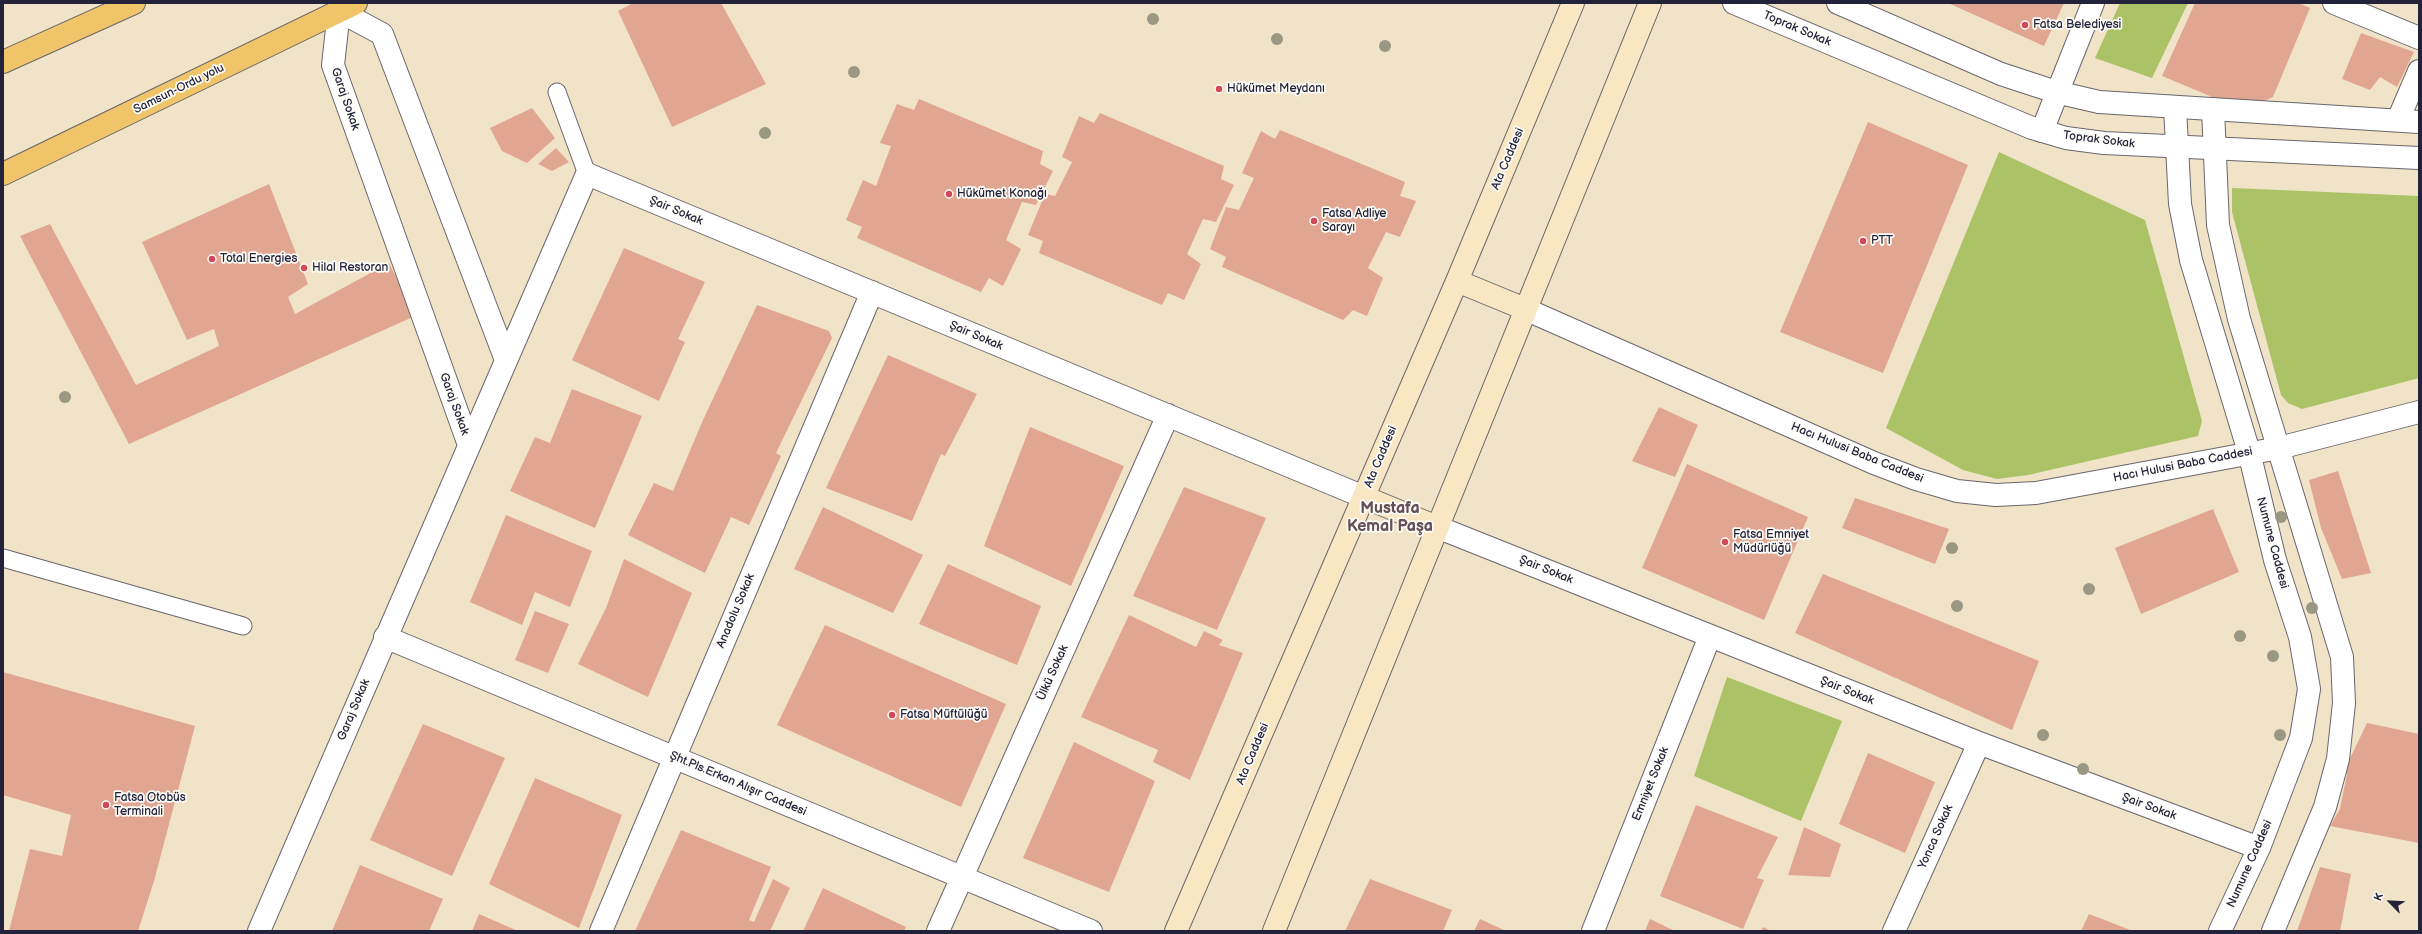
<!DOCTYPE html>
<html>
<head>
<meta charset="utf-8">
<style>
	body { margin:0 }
	#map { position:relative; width:2422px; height:934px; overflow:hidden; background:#f1e3c7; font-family:"Balsamiq Sans",sans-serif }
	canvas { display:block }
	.frame { position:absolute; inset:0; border:4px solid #22223b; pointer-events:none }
	.north { position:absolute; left:2370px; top:882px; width:40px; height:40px; -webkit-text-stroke:3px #fdfcf7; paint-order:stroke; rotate:294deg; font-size:11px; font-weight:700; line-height:16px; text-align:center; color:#22223b }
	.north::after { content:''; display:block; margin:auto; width:14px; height:18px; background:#22223b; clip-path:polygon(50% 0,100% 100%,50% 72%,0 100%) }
</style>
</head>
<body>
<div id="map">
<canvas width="2422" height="934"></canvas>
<div class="frame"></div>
<div class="north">K</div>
</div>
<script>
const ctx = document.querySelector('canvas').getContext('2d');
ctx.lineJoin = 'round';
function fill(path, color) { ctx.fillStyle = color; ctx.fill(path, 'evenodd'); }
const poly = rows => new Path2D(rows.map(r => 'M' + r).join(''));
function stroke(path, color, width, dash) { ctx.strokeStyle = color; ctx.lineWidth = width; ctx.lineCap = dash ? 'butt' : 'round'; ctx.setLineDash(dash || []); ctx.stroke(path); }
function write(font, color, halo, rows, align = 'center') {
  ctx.font = font + ' "Balsamiq Sans",sans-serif'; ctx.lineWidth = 3.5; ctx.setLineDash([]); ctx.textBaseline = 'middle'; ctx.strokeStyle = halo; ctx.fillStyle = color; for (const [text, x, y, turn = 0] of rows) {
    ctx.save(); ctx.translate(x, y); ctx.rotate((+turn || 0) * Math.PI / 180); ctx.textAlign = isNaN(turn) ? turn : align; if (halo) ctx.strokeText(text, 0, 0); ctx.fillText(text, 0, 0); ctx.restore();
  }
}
fill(poly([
	[2120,3,2188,3,2152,78,2095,58],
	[1999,152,2145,220,2202,421,2198,436,2028,475,1997,479,1963,470,1886,428],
	[2232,188,2419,196,2419,378,2302,409,2288,403,2281,395,2232,212],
	[1727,677,1842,721,1801,821,1694,776]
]), '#abc267');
fill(poly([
	[633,3,721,3,766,84,672,127,618,11],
	[1948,3,2064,3,2044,46],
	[2195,3,2299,3,2310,8,2273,97,2255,105,2217,99,2162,76],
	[2361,33,2414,52,2397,87,2380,77,2370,90,2342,79],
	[919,99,1043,151,1040,164,1053,171,1036,205,1022,202,1006,240,1021,249,1003,286,989,278,981,292,857,238,862,227,846,220,863,180,876,186,891,146,880,143,897,104,914,110],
	[532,108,555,138,527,163,502,151,490,128],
	[1100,113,1224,166,1221,179,1234,185,1216,222,1203,219,1187,254,1201,264,1184,300,1168,293,1162,305,1039,253,1043,241,1028,235,1045,194,1055,196,1072,162,1062,157,1079,116,1094,123],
	[1868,122,1968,165,1883,373,1780,332],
	[1280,130,1405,182,1400,196,1416,201,1400,237,1386,232,1368,268,1383,278,1367,316,1353,310,1343,320,1222,267,1226,257,1210,249,1226,207,1239,210,1254,178,1242,173,1261,131,1275,139],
	[556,148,569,162,552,171,538,164],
	[269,184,308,284,288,297,295,314,389,263,415,316,129,444,20,236,50,224,136,385,219,346,214,329,187,340,142,242],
	[624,248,705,282,678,339,685,342,659,401,572,360],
	[757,305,829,331,832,338,776,453,781,456,749,525,731,517,705,573,628,535,654,483,673,491,703,420],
	[888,355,977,394,945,456,941,454,912,521,826,488],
	[572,389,642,416,595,528,510,491,535,437,550,443],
	[1659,407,1698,425,1675,477,1632,461],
	[1030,427,1124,466,1071,586,984,546],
	[1687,464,1808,517,1764,620,1642,568],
	[2338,471,2371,573,2342,579,2321,528,2309,480],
	[1184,487,1266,518,1217,630,1133,596],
	[1855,498,1949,529,1935,564,1842,528],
	[823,507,923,555,893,613,794,569],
	[2213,509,2239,572,2141,614,2115,548],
	[506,515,592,551,570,607,535,592,522,625,470,602],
	[624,559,692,593,648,697,578,664,606,608],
	[948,564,1041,606,1017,665,919,624],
	[1823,574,2039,661,2012,730,1795,633],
	[535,611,569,624,548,673,515,660],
	[1129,615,1196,647,1204,631,1223,640,1219,645,1243,653,1190,780,1153,762,1158,750,1081,717],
	[825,625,1006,704,961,807,777,725],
	[3,672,195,726,154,881,138,931,9,931,30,849,62,856,71,815,3,795],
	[2367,723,2419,734,2419,843,2330,826,2340,809,2347,774,2343,773],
	[423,724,505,758,452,876,370,840],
	[1074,742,1155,781,1109,892,1023,858],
	[1868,753,1935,782,1905,853,1839,824],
	[535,778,622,815,579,928,489,884],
	[1696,805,1778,837,1757,878,1764,880,1743,929,1660,896],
	[1804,827,1841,844,1830,877,1788,875],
	[681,830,771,867,749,920,754,922,773,879,790,888,770,931,635,931],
	[360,865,443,899,429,931,332,931],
	[2320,867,2351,874,2340,931,2297,931],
	[1370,879,1452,910,1443,931,1345,931],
	[823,888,906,927,904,931,803,931],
	[479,914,518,931,472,931],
	[2089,914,2133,931,2081,931],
	[1480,919,1506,931,1474,931],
	[1650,919,1675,931,1645,931],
	[1763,927,1771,931,1761,931]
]), '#e1a691');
const service = poly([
	[557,92,587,174],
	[3,558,243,626]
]);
const minor = poly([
	[2334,3,2419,38],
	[2175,107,2180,204,2191,260,2249,452,2275,560,2300,637,2309,689,2301,738,2259,848,2220,931],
	[2213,109,2218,225,2239,319,2342,657,2344,703,2338,759,2325,807,2273,931],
	[2398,120,2419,71],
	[2042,131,2093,3],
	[1525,309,1874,463,1916,479,1957,491,1996,495,2036,493,2279,448,2419,412],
	[469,445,333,65,339,11,382,34,506,360],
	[1437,527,1979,743,2259,848],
	[385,637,1091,931],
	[259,931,587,174,1364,497],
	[601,931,872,292],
	[938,931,1168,415],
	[1593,931,1710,636],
	[1894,931,1979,743]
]);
const tertiary = poly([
	[1734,3,2032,128,2066,138,2104,143,2419,158],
	[1838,3,2001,74,2056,92,2099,102,2419,122]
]);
const secondary = poly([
	[1457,281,1525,309],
	[1364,497,1437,527],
	[1176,931,1457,281,1573,3],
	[1274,931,1650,3]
]);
const trunk = poly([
	[3,62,134,3],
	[3,174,356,3]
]);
stroke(service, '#6a666c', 19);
stroke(minor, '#6a666c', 24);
stroke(tertiary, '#6a666c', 24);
stroke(secondary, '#6a666c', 24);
stroke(trunk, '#6a666c', 24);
stroke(service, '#fff', 17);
stroke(minor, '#fff', 22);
stroke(tertiary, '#fff', 22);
stroke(secondary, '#f9e7c3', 22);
stroke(trunk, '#f0c469', 22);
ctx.fillStyle = '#9a9882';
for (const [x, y] of [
	[1153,19],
	[1277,39],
	[1385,46],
	[854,72],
	[765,133],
	[65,397],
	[2281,517],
	[1952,548],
	[2089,589],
	[1957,606],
	[2312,608],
	[2240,636],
	[2273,656],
	[2043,735],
	[2280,735],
	[2083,769]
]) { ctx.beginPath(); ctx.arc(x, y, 6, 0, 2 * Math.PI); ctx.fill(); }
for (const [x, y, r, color] of [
	[2025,25,4,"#d1495b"],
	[1219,89,4,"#d1495b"],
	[949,194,4,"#d1495b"],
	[1314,221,4,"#d1495b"],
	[1863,241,4,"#d1495b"],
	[212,259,4,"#d1495b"],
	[304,268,4,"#d1495b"],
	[1725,542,4,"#d1495b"],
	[892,715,4,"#d1495b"],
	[106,805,4,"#d1495b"]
]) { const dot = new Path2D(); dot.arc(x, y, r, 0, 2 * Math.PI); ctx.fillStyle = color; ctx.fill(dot); stroke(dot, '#fdfcf7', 1.5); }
write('12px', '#22223b', '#fdfcf7', [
	["Fatsa Belediyesi",2033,25],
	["Hükümet Meydanı",1227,89],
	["Hükümet Konağı",957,194],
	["Fatsa Adliye",1322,214],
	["Sarayı",1322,228],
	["PTT",1871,241],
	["Total Energies",220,259],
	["Hilal Restoran",312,268],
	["Fatsa Emniyet",1733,535],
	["Müdürlüğü",1733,549],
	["Fatsa Müftülüğü",900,715],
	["Fatsa Otobüs",114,798],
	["Terminali",114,812]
], 'left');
write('12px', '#22223b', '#fdfcf7', [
	["Toprak Sokak",1797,29,23],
	["Samsun-Ordu yolu",179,89,-26],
	["Garaj Sokak",345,99,71],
	["Toprak Sokak",2099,140,7],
	["Ata Caddesi",1508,159,-67],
	["Şair Sokak",676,211,23],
	["Şair Sokak",976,336,23],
	["Garaj Sokak",454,404,70],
	["Hacı Hulusi Baba Caddesi",1857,453,22],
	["Ata Caddesi",1381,457,-67],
	["Hacı Hulusi Baba Caddesi",2183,465,-11],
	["Numune Caddesi",2272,543,75],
	["Şair Sokak",1546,570,22],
	["Anadolu Sokak",736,611,-67],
	["Ülkü Sokak",1053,673,-66],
	["Şair Sokak",1847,691,22],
	["Garaj Sokak",354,710,-67],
	["Ata Caddesi",1253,754,-67],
	["Şht.Pls.Erkan Alışır Caddesi",738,784,23],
	["Emniyet Sokak",1651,784,-68],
	["Şair Sokak",2149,807,20],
	["Yonca Sokak",1936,837,-66],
	["Numune Caddesi",2250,864,-66]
]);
write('bold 16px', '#655059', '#fdfcf7', [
	["Mustafa",1390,509],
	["Kemal Paşa",1390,527]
]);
</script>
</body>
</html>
